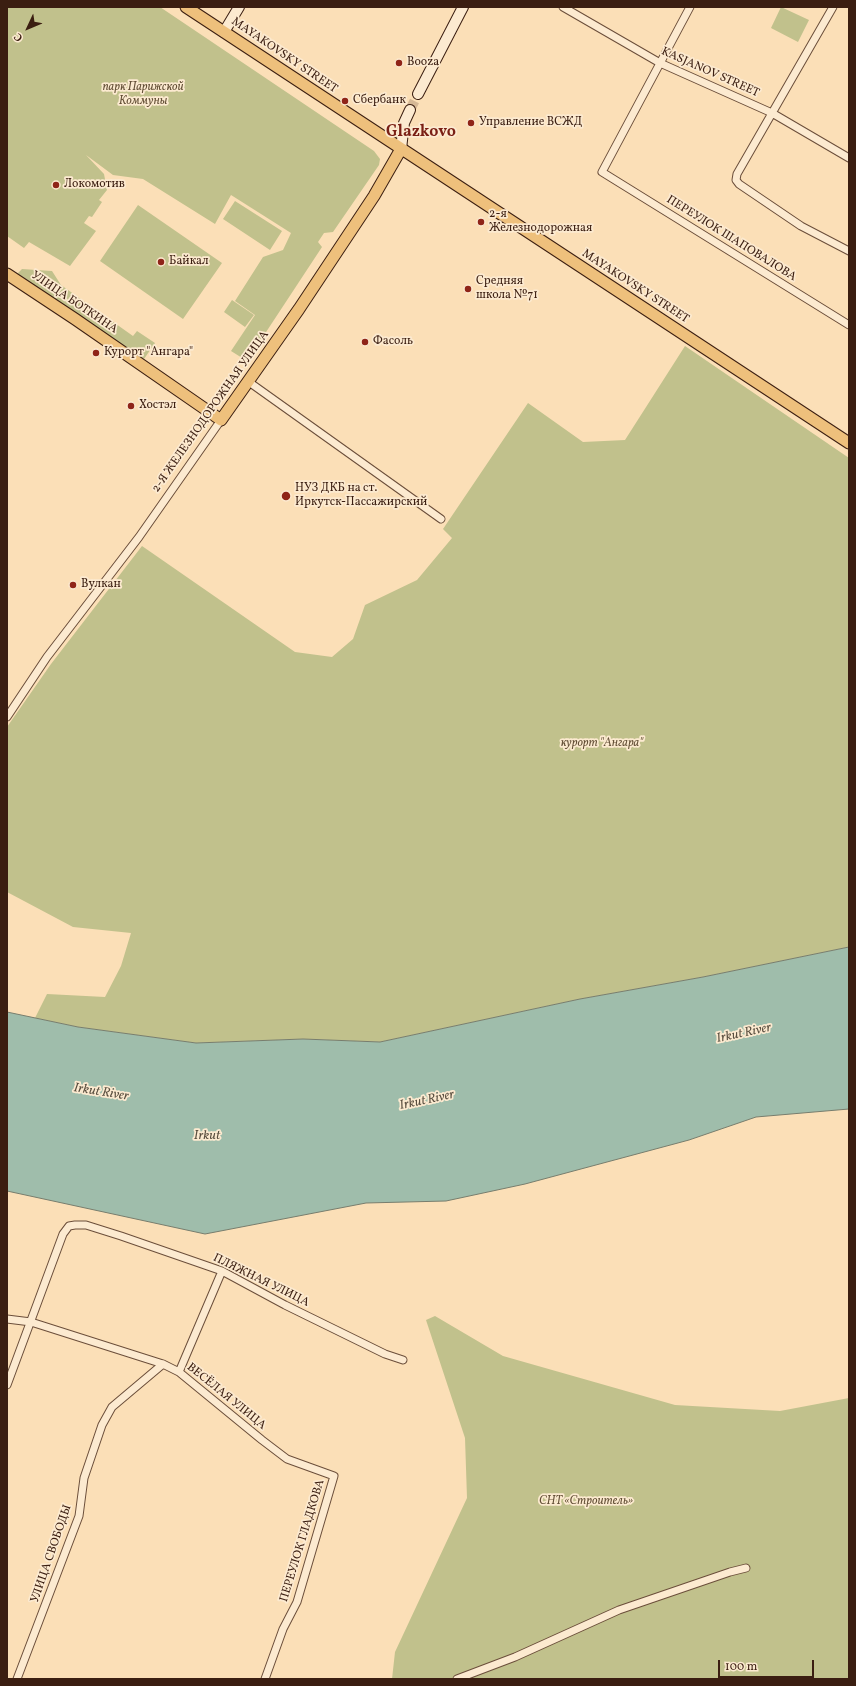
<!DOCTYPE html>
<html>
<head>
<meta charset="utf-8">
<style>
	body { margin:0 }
	#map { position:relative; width:856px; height:1686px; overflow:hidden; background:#fbdfb7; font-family:Vollkorn,serif }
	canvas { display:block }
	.frame { position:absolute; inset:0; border:8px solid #3b1e11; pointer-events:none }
	.north { position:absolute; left:8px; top:8px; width:40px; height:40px; -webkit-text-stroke:3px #fcead0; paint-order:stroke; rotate:226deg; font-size:11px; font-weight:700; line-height:16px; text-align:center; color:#3b1e11 }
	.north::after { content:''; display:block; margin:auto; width:14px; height:18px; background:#3b1e11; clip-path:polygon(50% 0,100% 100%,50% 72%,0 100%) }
	.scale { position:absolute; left:718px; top:1660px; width:96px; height:18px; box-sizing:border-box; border:2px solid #3b1e11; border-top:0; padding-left:5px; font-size:12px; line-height:14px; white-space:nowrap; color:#3b1e11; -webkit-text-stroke:3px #fcead0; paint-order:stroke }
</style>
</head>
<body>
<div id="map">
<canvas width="856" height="1686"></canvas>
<div class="frame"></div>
<div class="north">С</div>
<div class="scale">100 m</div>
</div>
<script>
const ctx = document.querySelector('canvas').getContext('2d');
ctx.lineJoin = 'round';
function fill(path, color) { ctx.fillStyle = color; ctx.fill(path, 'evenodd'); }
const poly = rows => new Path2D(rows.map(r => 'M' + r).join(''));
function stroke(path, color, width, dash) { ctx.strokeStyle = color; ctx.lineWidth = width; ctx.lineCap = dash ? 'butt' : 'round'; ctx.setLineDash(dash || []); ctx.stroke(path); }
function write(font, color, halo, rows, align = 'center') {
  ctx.font = font + ' Vollkorn,serif'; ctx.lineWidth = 3.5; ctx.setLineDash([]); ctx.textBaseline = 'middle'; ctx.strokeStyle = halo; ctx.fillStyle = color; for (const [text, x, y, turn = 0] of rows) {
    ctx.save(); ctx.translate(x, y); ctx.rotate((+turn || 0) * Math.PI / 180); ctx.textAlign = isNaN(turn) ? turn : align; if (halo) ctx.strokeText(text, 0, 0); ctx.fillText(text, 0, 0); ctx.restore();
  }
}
fill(poly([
	[7,7,160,7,374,151,380,159,379,165,333,232,324,233,318,242,322,247,247,361,231,351,255,315,235,301,263,257,283,250,291,233,231,195,215,224,143,179,113,175,86,155,104,174,107,190,99,200,102,202,92,217,89,216,84,223,96,231,70,266,29,242,24,248,7,236],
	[781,7,809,20,798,42,771,28],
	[235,201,282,231,270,250,223,219],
	[138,205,222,263,183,319,100,261],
	[22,269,52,271,61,285,133,336,137,331,155,343,144,359,16,275],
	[232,300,254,315,245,327,224,312],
	[685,346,849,458,849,947,703,977,580,999,380,1042,303,1039,196,1043,78,1027,35,1018,47,994,105,997,121,966,131,933,73,927,7,892,7,727,51,664,142,546,295,652,332,657,353,639,365,605,417,580,452,538,443,529,528,403,583,442,625,440],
	[435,1316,503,1356,675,1405,780,1411,849,1398,849,1679,392,1679,395,1652,467,1498,465,1438,426,1320]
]), '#c1c18c');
const water = poly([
	[849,947,849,1109,756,1117,689,1140,525,1184,446,1201,366,1203,205,1234,7,1191,7,1012,78,1027,196,1043,303,1039,380,1042,580,999,703,977,849,947]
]);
fill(water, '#9fbdab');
stroke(water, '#777d6d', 1);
stroke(poly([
	[410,110,418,94]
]), '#d5b896', 10, [10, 5]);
const minor = poly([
	[563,7,660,63,772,113,849,158],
	[690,7,602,172,849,325],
	[833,7,737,174,736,180,739,184,801,226,849,251],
	[249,382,441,519],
	[7,717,47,657,139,537,221,420],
	[7,1319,31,1322,163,1364,179,1372,262,1440,287,1459,334,1476,297,1602,283,1629,265,1679],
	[179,1372,222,1271],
	[7,1385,63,1234,69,1226,75,1225,86,1225,121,1236,222,1271,285,1305,385,1354,403,1360],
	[17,1679,79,1516,84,1478,102,1425,112,1407,163,1364],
	[457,1679,515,1657,619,1610,730,1572,746,1568]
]);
const secondary = poly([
	[224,32,239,7],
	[418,94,463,7],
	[401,149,404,123,410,110]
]);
const primary = poly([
	[186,7,849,443],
	[7,274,75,319,221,420,299,309,374,196,401,149]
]);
stroke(minor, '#6b4e3a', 9);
stroke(secondary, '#3b1e11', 12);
stroke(primary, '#3b1e11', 13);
stroke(minor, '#fcead0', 7);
stroke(secondary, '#fcead0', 10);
stroke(primary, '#eec07c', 11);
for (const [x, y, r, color] of [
	[399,63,4,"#8f2418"],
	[345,101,4,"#8f2418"],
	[471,123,4,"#8f2418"],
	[56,185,4,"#8f2418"],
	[481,222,4,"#8f2418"],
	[161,262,4,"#8f2418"],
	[468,289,4,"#8f2418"],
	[365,342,4,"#8f2418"],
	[96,353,4,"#8f2418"],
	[131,406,4,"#8f2418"],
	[286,496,5,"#8f2418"],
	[73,585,4,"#8f2418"]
]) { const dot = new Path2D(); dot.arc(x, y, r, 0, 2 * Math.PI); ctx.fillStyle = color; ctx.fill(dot); stroke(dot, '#fcead0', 1.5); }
write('12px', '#3b1e11', '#fcead0', [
	["MAYAKOVSKY STREET",284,56,34],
	["KASJANOV STREET",710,73,24],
	["ПЕРЕУЛОК ШАПОВАЛОВА",731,239,32],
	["MAYAKOVSKY STREET",635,287,33],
	["УЛИЦА БОТКИНА",74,303,34],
	["2-Я ЖЕЛЕЗНОДОРОЖНАЯ УЛИЦА",211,412,-55],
	["ПЛЯЖНАЯ УЛИЦА",261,1281,26],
	["ВЕСЁЛАЯ УЛИЦА",226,1397,39],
	["ПЕРЕУЛОК ГЛАДКОВА",303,1541,-73],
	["УЛИЦА СВОБОДЫ",52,1554,-71]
]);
write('12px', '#3b1e11', '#fcead0', [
	["Booza",407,63],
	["Сбербанк",353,101],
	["Управление ВСЖД",479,123],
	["Локомотив",64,185],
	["2-я",489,215],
	["Железнодорожная",489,229],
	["Байкал",169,262],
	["Средняя",476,282],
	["школа №71",476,296],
	["Фасоль",373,342],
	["Курорт \"Ангара\"",104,353],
	["Хостэл",139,406],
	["НУЗ ДКБ на ст.",295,489],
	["Иркутск-Пассажирский",295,503],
	["Вулкан",81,585]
], 'left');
write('italic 12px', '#634f36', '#fcead0', [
	["парк Парижской",143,88],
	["Коммуны",143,102],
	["курорт \"Ангара\"",602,744],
	["СНТ «Строитель»",586,1502]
]);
write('italic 13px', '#594e3f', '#fcead0', [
	["Irkut River",744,1034,-12],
	["Irkut River",101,1093,9],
	["Irkut River",427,1101,-12],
	["Irkut",207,1137]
]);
write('bold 16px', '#7a1f14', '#fcead0', [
	["Glazkovo",421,133]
]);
</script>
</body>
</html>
